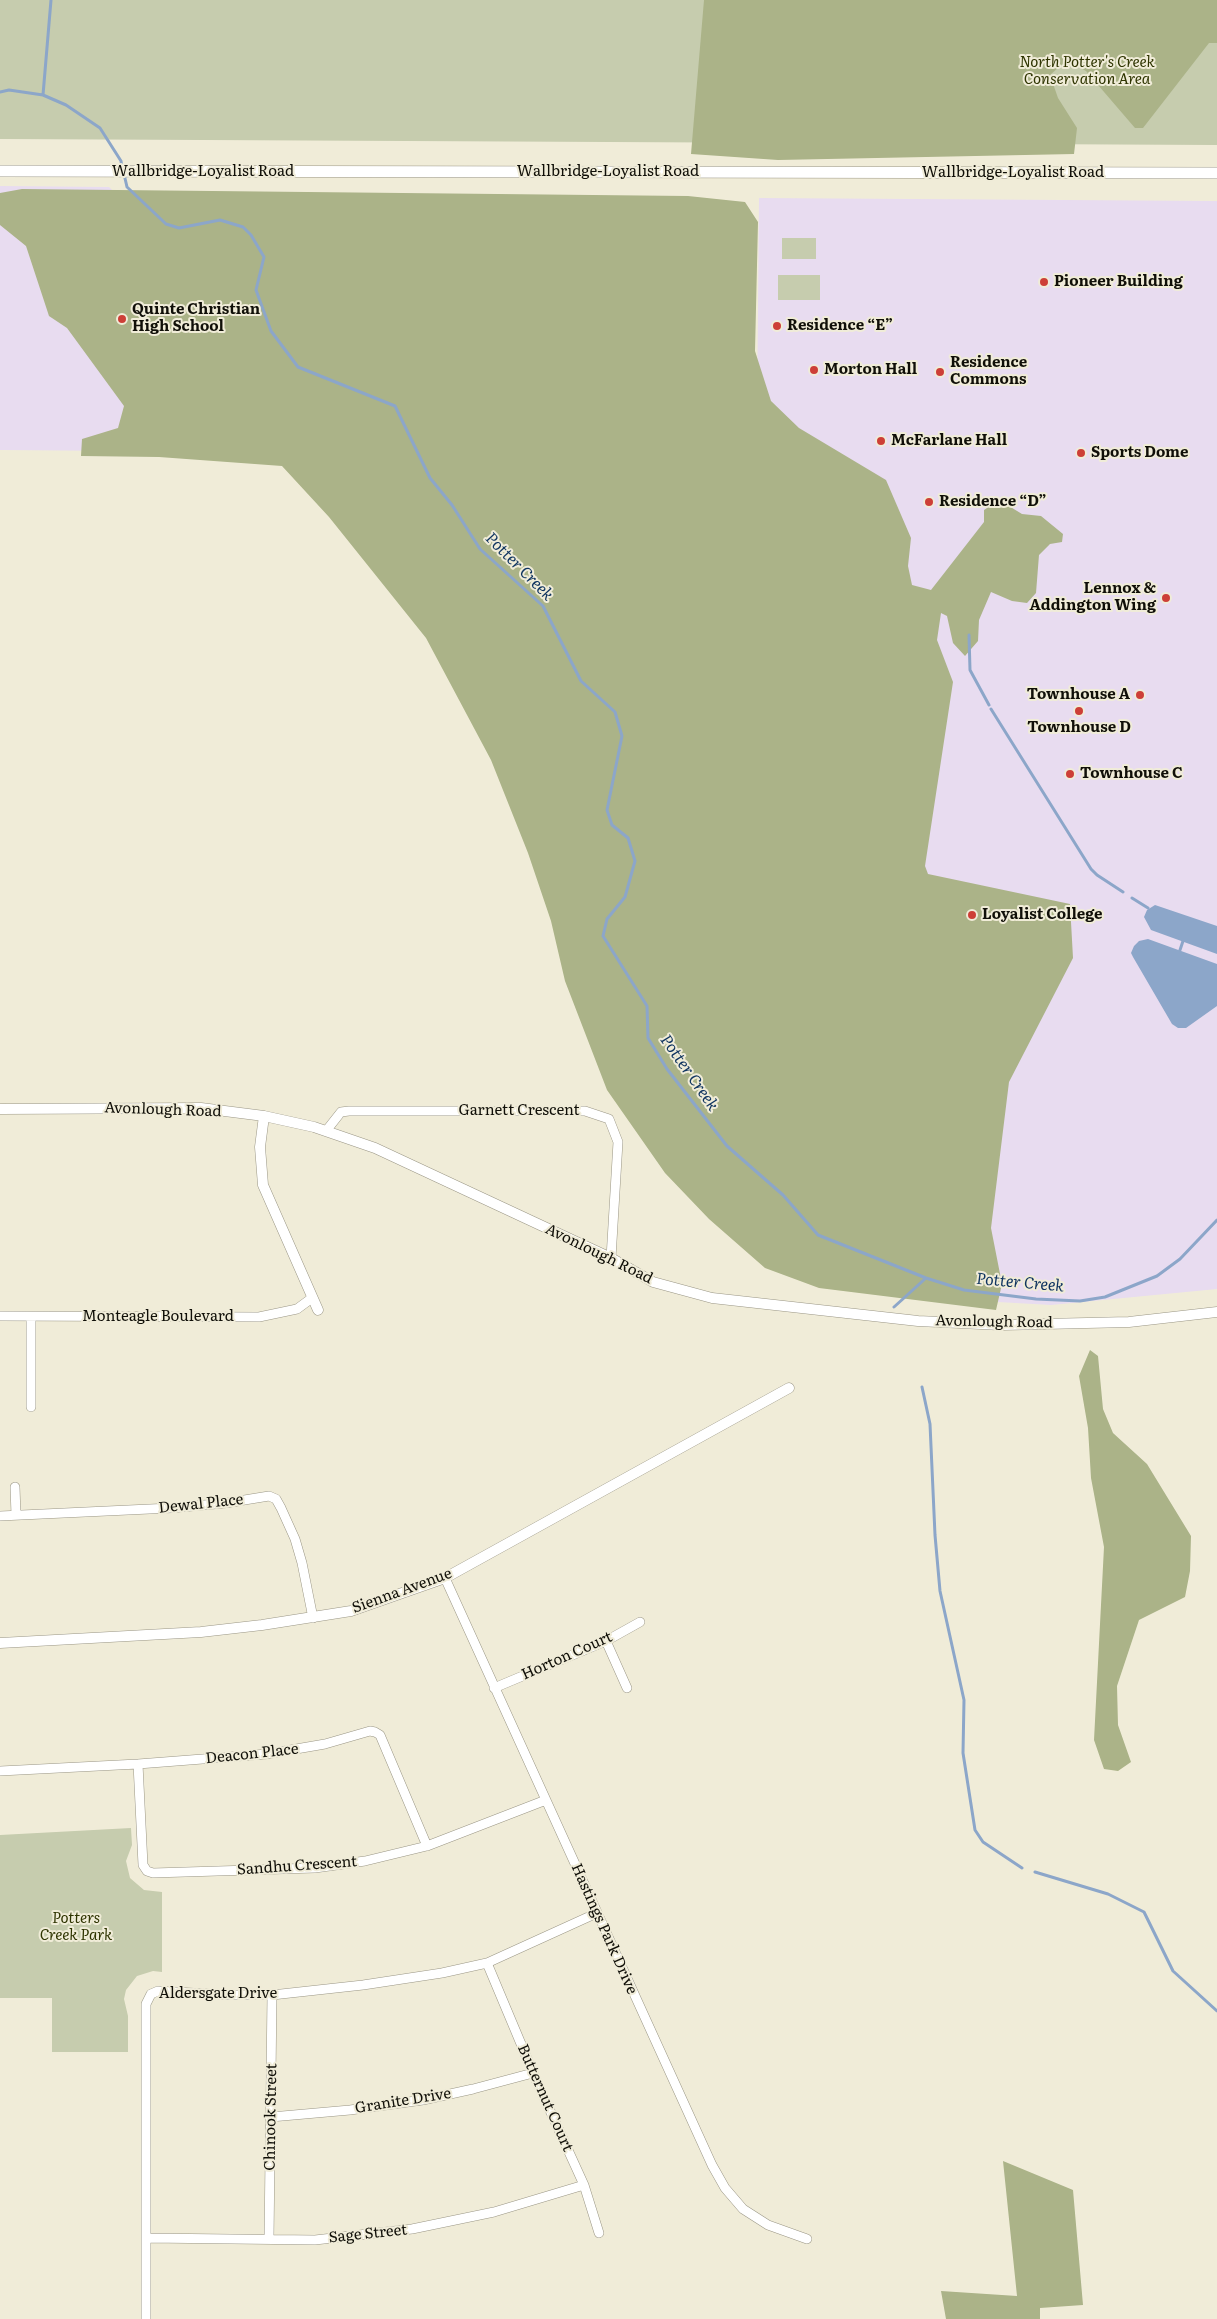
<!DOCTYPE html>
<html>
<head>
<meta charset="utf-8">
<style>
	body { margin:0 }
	canvas { display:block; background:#f0ecd8 }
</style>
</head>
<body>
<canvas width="1217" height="2319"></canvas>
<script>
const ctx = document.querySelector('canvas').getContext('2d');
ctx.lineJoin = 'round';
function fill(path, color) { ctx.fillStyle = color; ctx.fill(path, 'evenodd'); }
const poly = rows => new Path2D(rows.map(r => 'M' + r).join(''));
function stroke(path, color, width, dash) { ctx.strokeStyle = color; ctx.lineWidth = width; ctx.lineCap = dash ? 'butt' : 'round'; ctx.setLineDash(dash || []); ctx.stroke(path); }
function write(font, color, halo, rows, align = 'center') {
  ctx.font = font + ' Literata,serif'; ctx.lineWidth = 4; ctx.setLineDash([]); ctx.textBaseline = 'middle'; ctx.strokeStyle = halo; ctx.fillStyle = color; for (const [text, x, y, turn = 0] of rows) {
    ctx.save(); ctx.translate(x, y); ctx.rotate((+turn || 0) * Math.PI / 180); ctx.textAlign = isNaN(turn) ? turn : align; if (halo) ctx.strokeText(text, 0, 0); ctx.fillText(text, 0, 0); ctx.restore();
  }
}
fill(poly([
	[0,186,109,187,381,453,0,450],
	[759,198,1217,201,1217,1289,1051,1305,980,1301,754,731]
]), '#e8dcf0');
fill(poly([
	[0,0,1217,0,1217,145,0,139],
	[782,238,816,238,816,259,782,259],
	[778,275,820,275,820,300,778,300],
	[131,1828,132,1845,126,1861,130,1878,144,1890,162,1892,162,1972,153,1971,137,1976,126,1990,124,1999,128,2016,128,2052,52,2052,52,1998,0,1998,0,1835]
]), '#c6ccae');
fill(poly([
	[704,0,1217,0,1217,43,1209,43,1143,128,1135,128,1086,71,1067,60,1050,75,1058,98,1077,128,1074,154,778,160,691,154],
	[22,189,688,196,745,202,758,222,755,351,771,401,799,428,886,480,911,538,908,566,912,585,931,590,984,522,984,510,999,500,1022,514,1041,516,1063,534,1062,542,1050,544,1039,555,1036,593,1027,603,1012,601,991,592,979,620,978,641,965,656,953,643,947,616,941,613,937,640,953,682,925,866,928,874,1070,904,1073,958,1009,1082,991,1228,1002,1284,996,1310,819,1288,765,1268,709,1219,665,1173,607,1090,565,981,551,921,528,853,491,760,426,638,329,517,282,466,159,457,81,456,82,439,118,428,124,406,67,328,49,316,26,246,0,225,0,193],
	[1090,1350,1098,1356,1103,1409,1113,1433,1147,1464,1191,1536,1190,1571,1185,1597,1139,1620,1117,1686,1118,1725,1131,1762,1118,1771,1104,1769,1094,1740,1104,1547,1091,1478,1088,1428,1079,1376],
	[1003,2161,1073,2190,1083,2305,1040,2308,1040,2319,946,2319,941,2291,1017,2296]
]), '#abb388');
fill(poly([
	[1155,905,1217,926,1217,954,1151,930,1144,917,1147,910],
	[1148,939,1217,964,1217,1006,1186,1028,1178,1028,1172,1024,1133,957,1131,953,1134,946,1139,941]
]), '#8ca6c9');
stroke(poly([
	[0,92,9,90,43,95,66,105,100,128,121,161,122,168],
	[43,95,51,0],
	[124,174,127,187,166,224,179,228,220,220,243,227,251,235,264,257,256,290,271,331,298,367,395,406,430,478,452,505,480,549,543,606,581,681,615,712,622,736,607,810,612,825,628,838,635,861,625,897,607,919,603,936,647,1006,648,1038,667,1069,727,1146,783,1195,818,1235,926,1278,964,1290,1036,1299,1080,1301,1105,1297,1157,1276,1180,1259,1217,1220],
	[969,635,970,670,989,705],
	[991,709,1091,869,1097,875,1123,892],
	[1132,898,1148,908],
	[1180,950,1183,941],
	[894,1307,926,1278],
	[922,1387,930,1424,935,1535,940,1591,964,1700,963,1753,975,1830,983,1842,1022,1868],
	[1035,1872,1108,1894,1144,1912,1173,1971,1217,2011]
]), '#8ca6c9', 3);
const minor = poly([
	[326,1131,341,1112,349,1111,585,1111,609,1119,618,1142,611,1258],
	[0,1316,259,1317,297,1309,312,1298],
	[31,1407,31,1317],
	[15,1487,16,1515],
	[0,1516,171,1508,226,1503,269,1496,276,1499,281,1508,295,1539,302,1563,313,1618],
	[445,1578,712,2165,725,2188,743,2209,768,2225,807,2239],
	[606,1641,627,1688],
	[494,1688,606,1641,640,1622],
	[138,1764,143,1865,147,1871,153,1873,315,1868,365,1861,427,1846,546,1800],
	[0,1771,138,1764,267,1754,325,1744,370,1731,375,1732,380,1735,427,1846],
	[487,1963,537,2082,584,2185,599,2233],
	[271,2117,350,2110,423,2100,473,2089,533,2073],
	[148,2238,315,2240,412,2229,494,2212,584,2185],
	[269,2239,272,1995],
	[146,2319,146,2004,151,1994,158,1991,229,1995,272,1995,363,1985,442,1973,487,1963,597,1913]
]);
const tertiary = poly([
	[0,1109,201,1108,264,1116,314,1127,375,1148,611,1258,653,1282,712,1298,918,1321,1002,1325,1129,1322,1217,1312],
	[264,1116,260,1147,263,1185,318,1310],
	[0,1643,201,1632,262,1625,351,1611,445,1578,789,1388]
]);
const secondary = poly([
	[0,171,1217,173]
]);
stroke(minor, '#9a9685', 10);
stroke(tertiary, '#9a9685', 11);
stroke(secondary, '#9a9685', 12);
stroke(minor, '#fff', 9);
stroke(tertiary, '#fff', 10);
stroke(secondary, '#fff', 11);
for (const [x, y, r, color] of [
	[1044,282,5,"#cd3f37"],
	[122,319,5,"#cd3f37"],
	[777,326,5,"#cd3f37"],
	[814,370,5,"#cd3f37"],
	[940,372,5,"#cd3f37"],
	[881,441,5,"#cd3f37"],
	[1081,453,5,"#cd3f37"],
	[929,502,5,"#cd3f37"],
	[1166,598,5,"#cd3f37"],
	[1140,695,5,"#cd3f37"],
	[1079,711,5,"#cd3f37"],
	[1070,774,5,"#cd3f37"],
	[972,915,5,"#cd3f37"]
]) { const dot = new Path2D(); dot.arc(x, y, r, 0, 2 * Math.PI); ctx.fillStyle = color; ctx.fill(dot); stroke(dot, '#f0ecd8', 2); }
write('italic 15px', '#2e3400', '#f0ecd8', [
	["North Potter's Creek",1087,63],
	["Conservation Area",1087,80],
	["Potters",76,1919],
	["Creek Park",76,1936]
]);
write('15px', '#100f08', '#f0ecd8', [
	["Wallbridge-Loyalist Road",203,172],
	["Wallbridge-Loyalist Road",608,172],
	["Wallbridge-Loyalist Road",1013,173],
	["Avonlough Road",163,1110,2],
	["Garnett Crescent",519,1111],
	["Avonlough Road",599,1254,26],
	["Monteagle Boulevard",158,1317],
	["Avonlough Road",994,1322,1],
	["Dewal Place",201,1504,-6],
	["Sienna Avenue",402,1591,-20],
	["Horton Court",567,1656,-24],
	["Deacon Place",252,1754,-6],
	["Sandhu Crescent",297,1866,-4],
	["Hastings Park Drive",604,1929,66],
	["Aldersgate Drive",218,1994],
	["Butternut Court",545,2098,66],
	["Granite Drive",403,2101,-9],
	["Chinook Street",271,2117,-89],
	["Sage Street",368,2234,-6]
]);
write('bold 15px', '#100f08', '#f0ecd8', [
	["Pioneer Building",1054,282],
	["Quinte Christian",132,310],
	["High School",132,327],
	["Residence “E”",787,326],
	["Residence",950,363],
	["Commons",950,380],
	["Morton Hall",824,370],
	["McFarlane Hall",891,441],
	["Sports Dome",1091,453],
	["Residence “D”",939,502],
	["Lennox &",1156,589,"right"],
	["Addington Wing",1156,606,"right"],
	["Townhouse A",1130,695,"right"],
	["Townhouse D",1079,728,"center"],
	["Townhouse C",1080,774],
	["Loyalist College",982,915]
], 'left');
write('italic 16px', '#0e335f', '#f0ecd8', [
	["Potter Creek",519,567,45],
	["Potter Creek",689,1073,55],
	["Potter Creek",1020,1283,5]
]);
</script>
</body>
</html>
